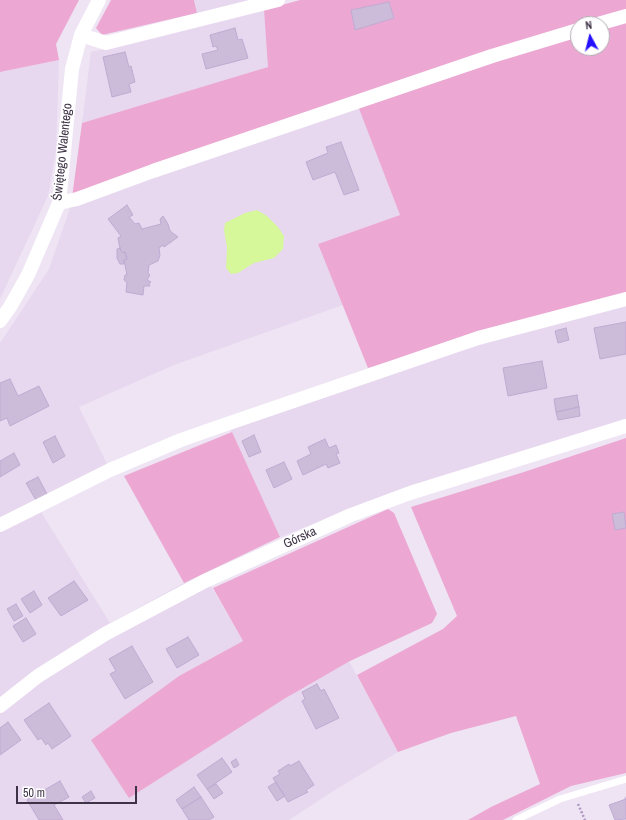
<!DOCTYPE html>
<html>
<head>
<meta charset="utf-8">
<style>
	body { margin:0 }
	#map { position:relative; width:626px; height:820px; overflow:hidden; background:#eee4f4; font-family:"Archivo Narrow",sans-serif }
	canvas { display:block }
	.north { position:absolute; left:570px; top:16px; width:40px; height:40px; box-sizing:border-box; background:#fff; border:1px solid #b2adb5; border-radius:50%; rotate:353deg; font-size:11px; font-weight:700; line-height:16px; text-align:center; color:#3e3346 }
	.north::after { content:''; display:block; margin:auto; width:14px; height:18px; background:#250fff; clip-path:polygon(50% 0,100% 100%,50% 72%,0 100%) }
	.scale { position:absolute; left:16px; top:786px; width:121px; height:18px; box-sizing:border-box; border:2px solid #3e3346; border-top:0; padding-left:5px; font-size:12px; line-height:14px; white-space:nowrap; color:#3e3346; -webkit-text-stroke:3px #fff; paint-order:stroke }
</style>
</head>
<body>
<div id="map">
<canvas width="626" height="820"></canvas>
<div class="north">N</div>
<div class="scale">50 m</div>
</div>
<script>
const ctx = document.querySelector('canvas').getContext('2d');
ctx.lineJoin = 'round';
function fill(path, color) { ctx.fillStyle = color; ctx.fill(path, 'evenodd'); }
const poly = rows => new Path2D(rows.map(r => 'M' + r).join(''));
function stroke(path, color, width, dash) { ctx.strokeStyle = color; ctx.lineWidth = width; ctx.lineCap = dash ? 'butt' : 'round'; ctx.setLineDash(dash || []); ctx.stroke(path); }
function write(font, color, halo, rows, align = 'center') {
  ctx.font = font + ' "Archivo Narrow",sans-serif'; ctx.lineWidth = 3; ctx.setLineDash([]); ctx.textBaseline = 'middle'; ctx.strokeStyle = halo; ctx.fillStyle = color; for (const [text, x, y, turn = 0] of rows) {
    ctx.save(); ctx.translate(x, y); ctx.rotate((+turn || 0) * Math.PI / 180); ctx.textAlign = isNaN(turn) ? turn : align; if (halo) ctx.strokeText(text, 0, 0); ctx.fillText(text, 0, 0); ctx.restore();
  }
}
fill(poly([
	[194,0,254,0,197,13],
	[264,10,269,67,82,123,91,52],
	[59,60,56,151,48,196,0,299,0,72],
	[359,106,400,215,318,244,343,305,174,365,79,407,108,466,41,512,110,623,184,583,204,574,243,641,179,676,91,740,284,699,349,661,398,752,335,790,289,820,0,820,0,343,49,269,71,205],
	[626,306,626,419,390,493,280,537,230,429,461,351,569,318]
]), '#e7d8ef');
fill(poly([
	[0,0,79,0,56,44,59,60,0,72],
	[111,0,194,0,197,13,102,35,96,28],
	[300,0,626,0,626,295,368,368,318,244,400,215,358,106,71,205,82,123,268,67,264,10],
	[578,24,602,24,602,48,578,48],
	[232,432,280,537,184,583,124,476],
	[626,438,626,773,571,786,503,820,468,820,491,807,540,784,516,716,451,733,398,752,357,675,443,629,457,616,411,507,524,472],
	[388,509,394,513,437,614,432,623,350,661,284,699,129,798,91,740,179,676,243,641,213,588]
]), '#eca8d2');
fill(poly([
	[257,210,267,216,278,227,284,236,283,249,274,258,254,263,238,273,231,274,226,268,227,248,224,230,225,223,245,213]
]), '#d6f79a');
const building = poly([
	[389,2,394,18,355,30,351,10,389,2],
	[235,28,238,40,242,39,248,58,206,69,202,54,218,50,216,46,213,47,210,35,235,28],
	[125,52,129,67,131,66,135,82,129,84,131,92,112,97,103,57,125,52],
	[341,142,359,190,344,195,335,172,313,180,306,162,328,153,326,147,341,142],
	[127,205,133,215,129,217,135,224,139,223,142,229,161,224,160,219,163,216,168,224,170,231,178,237,164,247,163,245,159,248,160,255,158,261,149,265,148,273,150,275,147,280,151,282,149,284,150,286,144,286,143,295,126,292,127,283,124,280,125,275,127,275,124,260,127,259,125,252,123,253,121,251,119,244,118,238,121,236,108,219,127,205],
	[120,248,121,251,123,253,125,252,127,259,124,260,124,264,120,264,117,258,117,249,120,248],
	[626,322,626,354,600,359,594,328,626,322],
	[566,328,569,340,558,343,555,331,566,328],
	[542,361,547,388,508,396,503,368,542,361],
	[10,379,18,396,39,386,49,406,10,426,7,418,0,421,0,383,10,379],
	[577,395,579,407,556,412,554,399,577,395],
	[579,407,580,416,558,420,556,412,579,407],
	[254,435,261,452,249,457,242,441,254,435],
	[55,436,65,456,53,463,43,442,55,436],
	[325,439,329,448,336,445,339,453,336,454,340,463,328,468,326,464,303,475,297,461,311,454,308,447,325,439],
	[14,453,20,465,0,477,0,461,14,453],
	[284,462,292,479,274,488,266,470,284,462],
	[38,477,48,496,37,502,26,483,38,477],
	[624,512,626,528,615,530,612,514,624,512],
	[74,581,88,600,61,616,48,598,74,581],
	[34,591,42,605,30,613,21,599,34,591],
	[16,604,23,616,14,621,7,609,16,604],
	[26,618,36,634,23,642,13,626,26,618],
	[188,637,199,655,177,668,166,649,188,637],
	[132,646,153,682,125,699,110,674,116,671,109,659,132,646],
	[317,684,321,691,324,689,339,718,316,729,302,701,305,699,302,692,317,684],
	[49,703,71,736,52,749,48,743,46,745,41,738,38,740,24,720,49,703],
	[8,722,21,740,0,755,0,728,8,722],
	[222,758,232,772,207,789,197,775,222,758],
	[236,759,239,765,234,768,231,762,236,759],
	[299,761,314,785,306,790,308,792,288,802,273,778,280,774,278,771,289,764,290,766,299,761],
	[60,781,69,797,54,805,63,820,39,820,27,800,60,781],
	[276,782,285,796,277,801,268,787,276,782],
	[216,784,223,793,214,799,207,789,216,784],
	[194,787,201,797,182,809,176,800,194,787],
	[91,791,95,798,86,803,82,797,91,791],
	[201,797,214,817,209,820,189,820,182,809,201,797],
	[625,798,626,798,626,819,615,820,609,805,626,799,625,798]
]);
fill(building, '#ccbbd9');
stroke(building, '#c0abd2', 1);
stroke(poly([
	[578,804,585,820]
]), '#b096c3', 2.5, [2, 2]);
stroke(poly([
	[516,820,560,799,626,779]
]), '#fff', 7);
stroke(poly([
	[598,24,626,16],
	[81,35,106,43,278,0],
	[59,203,77,199,153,171,492,56,578,30],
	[0,321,10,307,28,275,59,203,72,69,81,35,99,0],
	[0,525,110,470,181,440,218,427,478,338,626,299],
	[0,706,38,676,105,634,205,581,351,515,410,493,626,426]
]), '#fff', 14);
write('13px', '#3e3346', '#fff', [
	["Świętego Walentego",63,152,-84],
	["Górska",300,538,-24]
]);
</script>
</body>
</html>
